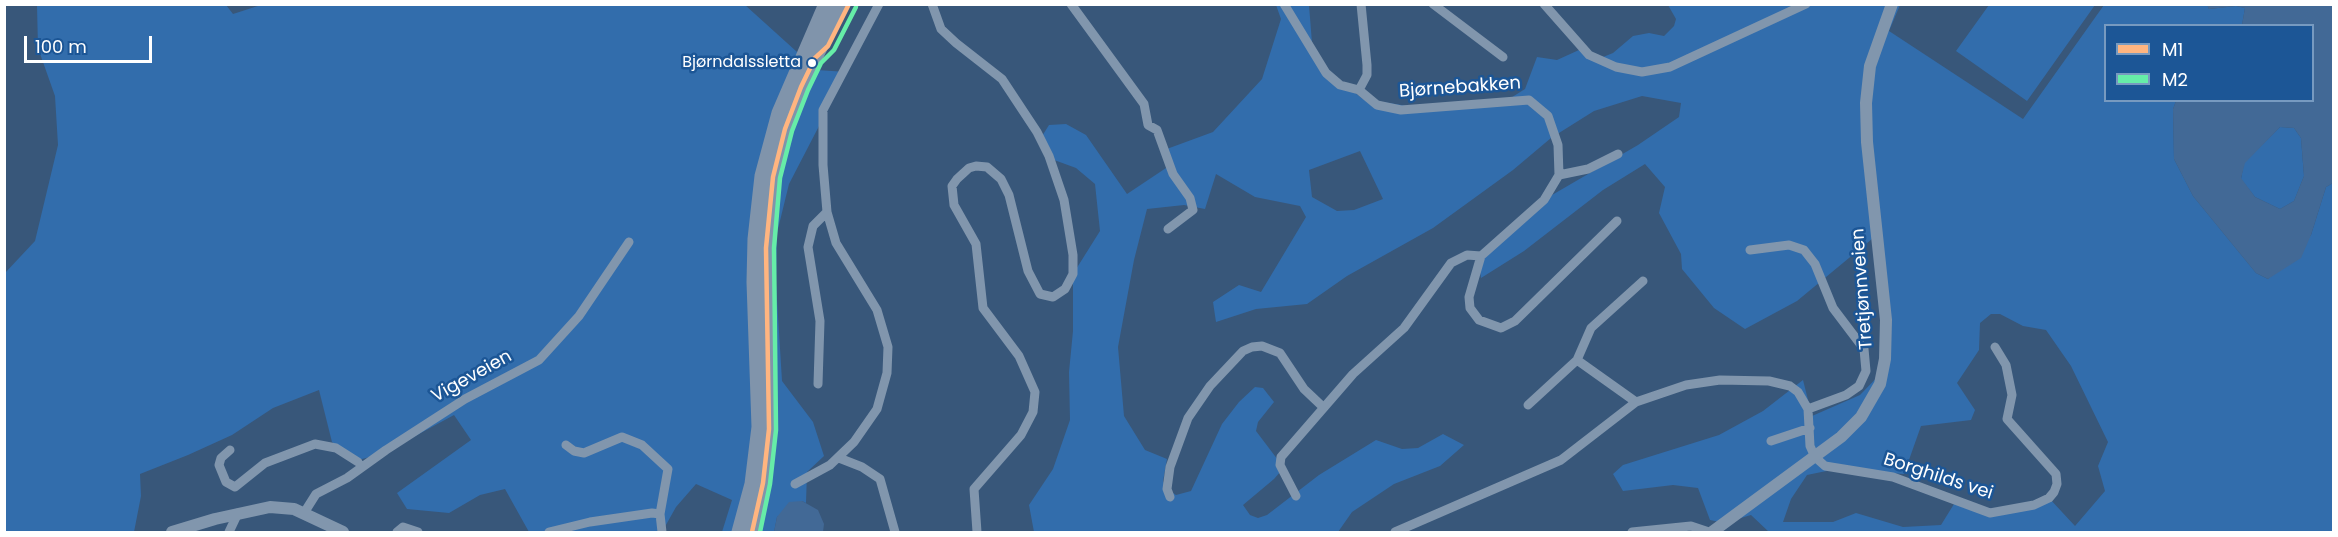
<!DOCTYPE html>
<html>
<head>
<meta charset="utf-8">
<style>
	body { margin:0 }
	#map { position:relative; width:2338px; height:537px; overflow:hidden; background:#38577a; font-family:Poppins,sans-serif }
	canvas { display:block }
	.frame { position:absolute; inset:0; border:6px solid #fff; pointer-events:none }
	.legend { position:absolute; left:2104px; top:24px; width:210px; height:78px; box-sizing:border-box; background:#1c5696; border:2px solid #779ac0; margin:0; padding:8px 10px; list-style:none; font-size:18px; color:#fff }
	.legend li { display:flex; align-items:center; gap:12px; height:30px }
	.legend b { width:30px; border:2px solid #779ac0 }
	.scale { position:absolute; left:24px; top:36px; width:128px; height:27px; box-sizing:border-box; border:3px solid #fff; border-top:0; padding-left:8px; font-size:18px; line-height:21px; white-space:nowrap; color:#fff; -webkit-text-stroke:4px #1c5696; paint-order:stroke }
</style>
</head>
<body>
<div id="map">
<canvas width="2338" height="537"></canvas>
<div class="frame"></div>
<ul class="legend">
<li><b style="height:8px;background:#ffb580"></b>M1</li>
<li><b style="height:8px;background:#66eda8"></b>M2</li>
</ul>
<div class="scale">100 m</div>
</div>
<script>
const ctx = document.querySelector('canvas').getContext('2d');
ctx.lineJoin = 'round';
function fill(path, color) { ctx.fillStyle = color; ctx.fill(path, 'evenodd'); }
const poly = rows => new Path2D(rows.map(r => 'M' + r).join(''));
function stroke(path, color, width, dash) { ctx.strokeStyle = color; ctx.lineWidth = width; ctx.lineCap = dash ? 'butt' : 'round'; ctx.setLineDash(dash || []); ctx.stroke(path); }
function write(font, color, halo, rows, align = 'center') {
  ctx.font = font + ' Poppins,sans-serif'; ctx.lineWidth = 5; ctx.setLineDash([]); ctx.textBaseline = 'middle'; ctx.strokeStyle = halo; ctx.fillStyle = color; for (const [text, x, y, turn = 0] of rows) {
    ctx.save(); ctx.translate(x, y); ctx.rotate((+turn || 0) * Math.PI / 180); ctx.textAlign = isNaN(turn) ? turn : align; if (halo) ctx.strokeText(text, 0, 0); ctx.fillText(text, 0, 0); ctx.restore();
  }
}
fill(poly([
	[264,4,745,5,817,70,847,72,789,184,777,233,776,283,782,381,813,422,824,456,807,472,806,503,802,501,777,517,774,532,722,532,732,500,696,484,676,507,662,532,529,532,505,489,480,495,449,513,407,509,397,493,471,440,454,415,382,454,358,460,332,442,319,390,273,408,232,435,188,455,140,474,141,496,134,532,5,532,5,273,35,241,58,145,55,96,38,48,37,5,226,5,233,14],
	[2207,4,2209,9,2236,6,2245,8,2242,25,2106,26,2106,100,2176,101,2173,109,2174,159,2193,196,2256,273,2268,279,2311,235,2326,187,2333,183,2333,532,1769,532,1751,515,1724,523,1710,520,1698,488,1673,485,1623,491,1613,474,1623,465,1719,435,1763,411,1803,380,1812,416,1860,395,1886,368,1878,234,1797,301,1745,329,1714,308,1682,269,1681,254,1659,213,1665,187,1645,164,1603,190,1524,251,1481,278,1479,264,1511,226,1552,195,1638,145,1679,117,1681,103,1642,96,1594,111,1551,138,1513,170,1433,228,1347,276,1307,304,1256,309,1216,322,1213,302,1239,285,1261,292,1306,217,1300,206,1255,197,1216,174,1205,209,1184,205,1147,209,1134,260,1118,347,1124,416,1145,450,1167,459,1163,481,1167,489,1176,495,1191,491,1222,424,1239,402,1255,387,1263,388,1274,402,1258,422,1256,431,1281,464,1281,471,1274,479,1243,505,1250,515,1258,518,1267,515,1319,475,1376,440,1402,449,1418,448,1443,434,1464,445,1440,466,1394,484,1352,512,1338,532,1034,532,1029,505,1053,469,1070,420,1069,372,1073,331,1073,274,1100,231,1095,184,1076,168,1046,157,1039,141,1049,125,1066,124,1086,135,1127,194,1169,166,1164,150,1213,132,1262,79,1281,19,1276,5,1309,5,1312,43,1325,70,1363,99,1408,106,1509,99,1525,89,1537,57,1557,60,1579,50,1603,57,1613,53,1633,36,1649,33,1664,36,1674,26,1676,19,1668,5,1900,5,1889,31,2023,119,2104,5],
	[1360,151,1383,199,1354,210,1337,211,1312,197,1309,170],
	[1991,314,2000,314,2023,326,2046,330,2071,366,2108,442,2098,466,2105,491,2075,526,2049,498,2004,510,1954,504,1941,525,1903,527,1856,513,1833,522,1783,522,1791,499,1807,475,1836,469,1904,474,1921,426,1971,420,1975,410,1957,383,1979,350,1980,323],
	[1989,5,1989,4,2095,5,2027,101,1956,51],
	[2280,127,2294,128,2301,138,2304,176,2294,201,2280,209,2255,197,2241,179,2244,163]
]), '#326dac');
fill(poly([
	[2207,5,2333,5,2333,183,2326,187,2311,235,2301,258,2268,279,2256,273,2193,196,2174,159,2173,109,2176,101,2312,100,2312,26,2242,25,2245,8,2236,6,2209,9],
	[2280,127,2294,128,2301,138,2304,176,2294,201,2280,209,2255,197,2241,178,2245,163],
	[802,501,818,510,824,524,823,532,774,532,777,517,789,502]
]), '#426996');
stroke(poly([
	[932,4,941,29,956,43,1002,79,1037,132,1049,156,1064,200,1073,255,1073,274,1065,289,1053,297,1040,294,1028,271,1009,195,1001,179,987,167,976,166,969,168,957,179,952,186,954,205,976,244,983,308,1019,356,1035,392,1033,412,1021,435,974,489,977,532],
	[1071,4,1144,104,1148,125,1157,130,1173,174,1190,198,1193,210,1168,229],
	[1284,4,1326,73,1340,85,1359,90,1377,105,1401,110,1529,100,1548,116,1558,145,1559,175,1544,200,1481,256,1469,297,1470,308,1479,320,1501,328,1515,321,1617,221],
	[1433,4,1503,57],
	[1544,4,1589,55,1616,67,1642,72,1670,67,1806,4],
	[1359,90,1367,75,1367,65,1361,4],
	[1559,175,1588,169,1618,154],
	[1750,250,1789,245,1804,250,1815,264,1833,308,1864,349,1866,371,1859,386,1846,395,1808,409],
	[818,384,820,321,808,247,813,226,827,212],
	[1636,402,1577,360,1591,328,1643,281],
	[1528,405,1577,360],
	[1771,441,1810,428],
	[566,445,574,451,584,453,622,437,642,445,668,469,660,514],
	[230,450,221,458,219,465,226,482,235,487,265,463,315,444,336,448,358,462],
	[839,458,862,467,880,479,895,532],
	[795,484,830,465,854,442,877,409,887,373,888,347,877,310,836,243,827,212,823,165,823,110,879,4],
	[1296,496,1280,465,1281,457,1353,374,1404,328,1451,263,1467,255,1481,256],
	[1170,497,1167,489,1170,467,1188,418,1210,386,1243,351,1252,347,1262,346,1280,353,1304,389,1323,407],
	[304,513,316,494,347,478,386,450,465,399,539,360,579,316,629,242],
	[229,532,238,513],
	[397,532,403,527,418,532],
	[549,532,590,522,652,513,660,514,662,532],
	[1395,532,1561,460,1636,402,1686,385,1720,380,1769,381,1790,386,1798,392,1808,409,1810,446,1815,457,1825,466,1893,477,1990,513,2034,505,2049,498,2054,492,2057,484,2056,474,2007,419,2012,395,2006,365,1995,347],
	[1632,532,1691,526,1709,532]
]), '#8196ad', 9);
stroke(poly([
	[172,532,215,519,270,507,294,509,343,532],
	[1712,532,1841,437,1861,417,1880,384,1885,359,1886,320,1867,142,1866,103,1870,66,1892,4]
]), '#8196ad', 12);
stroke(poly([
	[739,532,752,484,759,427,754,282,755,239,762,176,779,113,826,4],
	[752,532,763,483,769,429,766,248,773,177,785,129,801,87,841,4]
]), '#8094ab', 15);
stroke(poly([
	[752,532,763,483,769,429,766,248,773,177,785,129,801,87,815,58,828,46,849,4]
]), '#ffb580', 4.5);
stroke(poly([
	[760,532,770,484,776,430,774,248,780,178,792,131,808,90,821,63,834,50,856,7]
]), '#66eda8', 4.5);
for (const [x, y, r, color] of [
	[812,63,5,"#fff"]
]) { const dot = new Path2D(); dot.arc(x, y, r, 0, 2 * Math.PI); ctx.fillStyle = color; ctx.fill(dot); stroke(dot, '#1c5696', 2); }
write('16px', '#fff', '#1c5696', [
	["Bjørndalssletta",801,63]
], 'right');
write('18px', '#fff', '#1c5696', [
	["Bjørnebakken",1460,88,-4],
	["Tretjønnveien",1863,289,-94],
	["Vigeveien",472,377,-29],
	["Borghilds vei",1938,477,18]
]);
</script>
</body>
</html>
